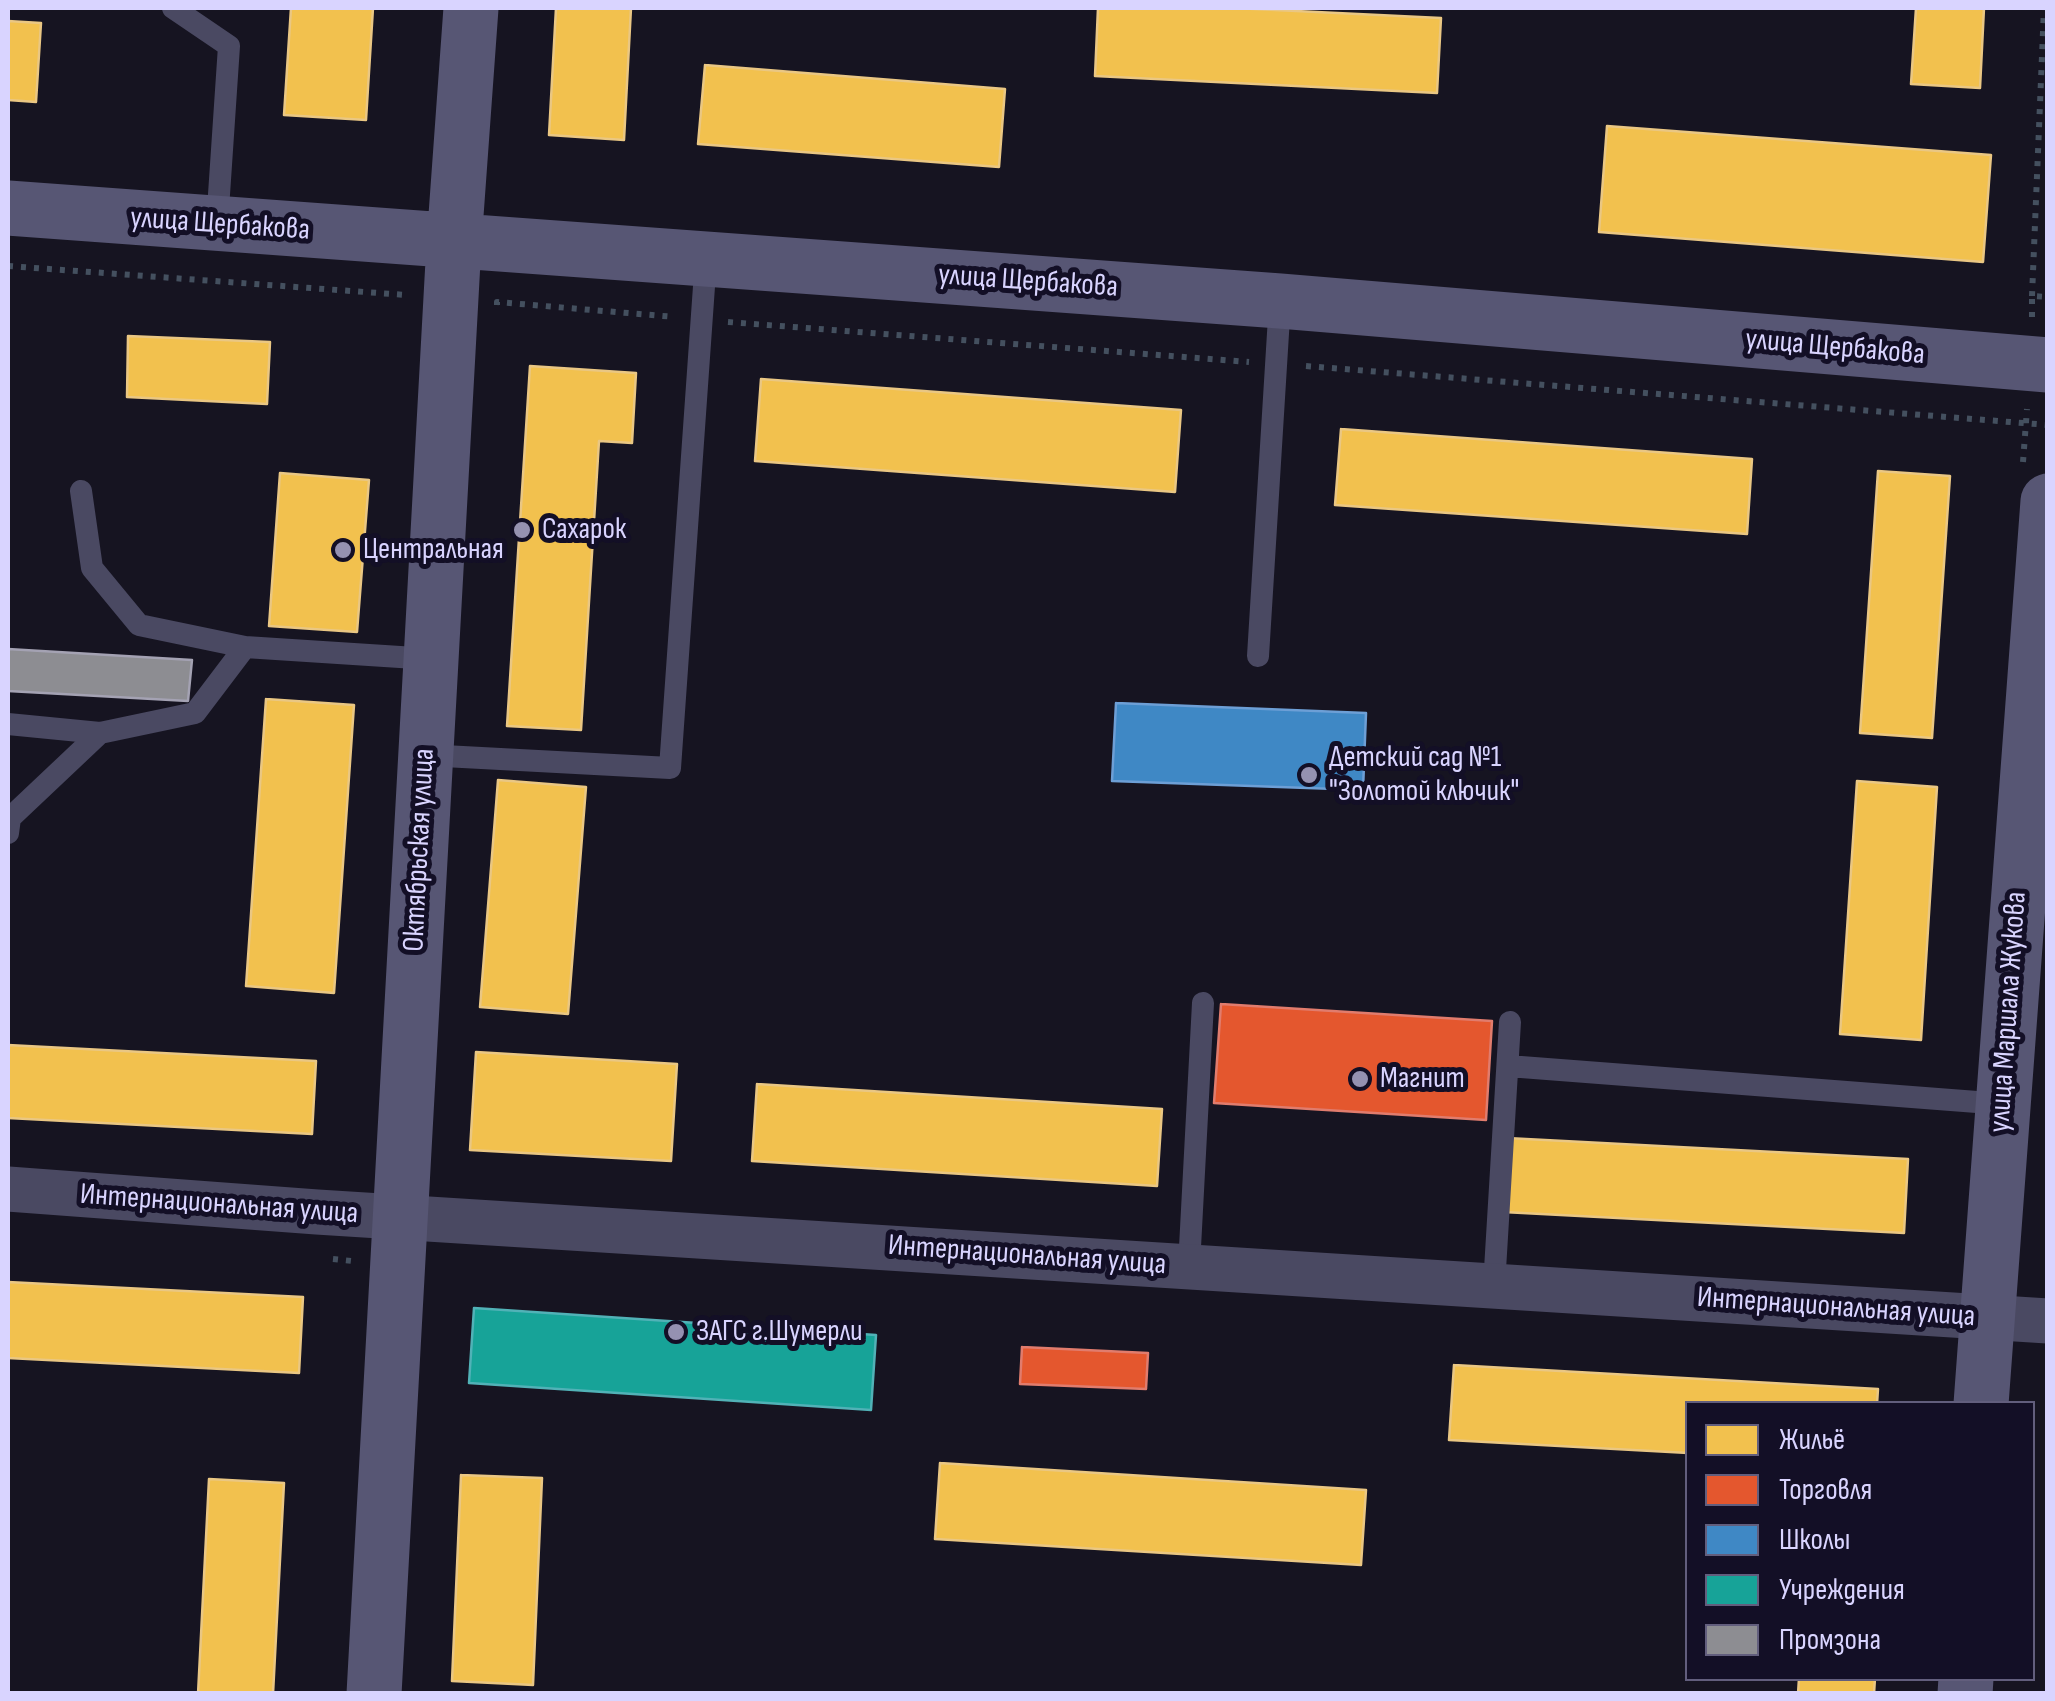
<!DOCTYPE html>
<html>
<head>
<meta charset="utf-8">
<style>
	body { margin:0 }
	#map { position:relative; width:2055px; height:1701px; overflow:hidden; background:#161421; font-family:"Sofia Sans Condensed",sans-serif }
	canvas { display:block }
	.frame { position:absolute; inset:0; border:10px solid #d9d4ff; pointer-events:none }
	.legend { position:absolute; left:1685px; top:1401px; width:350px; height:280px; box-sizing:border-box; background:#130f26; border:2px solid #625e7d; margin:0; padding:12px 18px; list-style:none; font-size:30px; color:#d9d4ff }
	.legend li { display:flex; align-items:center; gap:20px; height:50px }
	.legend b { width:50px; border:2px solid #625e7d }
</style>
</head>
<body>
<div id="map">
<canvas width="2055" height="1701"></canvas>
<div class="frame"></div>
<ul class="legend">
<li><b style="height:28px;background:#f2c14e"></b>Жильё</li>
<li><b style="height:28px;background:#e4572e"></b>Торговля</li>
<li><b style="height:28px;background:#3f88c5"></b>Школы</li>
<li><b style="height:28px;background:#17a398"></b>Учреждения</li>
<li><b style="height:28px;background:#8d8d92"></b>Промзона</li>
</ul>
</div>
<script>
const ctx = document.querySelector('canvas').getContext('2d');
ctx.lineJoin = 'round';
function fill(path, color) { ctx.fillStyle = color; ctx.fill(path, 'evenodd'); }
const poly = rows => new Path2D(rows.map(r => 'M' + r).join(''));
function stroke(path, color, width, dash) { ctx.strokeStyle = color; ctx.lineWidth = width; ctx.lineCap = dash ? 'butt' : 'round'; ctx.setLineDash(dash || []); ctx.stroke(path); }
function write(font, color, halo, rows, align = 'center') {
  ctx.font = font + ' "Sofia Sans Condensed",sans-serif'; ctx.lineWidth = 10; ctx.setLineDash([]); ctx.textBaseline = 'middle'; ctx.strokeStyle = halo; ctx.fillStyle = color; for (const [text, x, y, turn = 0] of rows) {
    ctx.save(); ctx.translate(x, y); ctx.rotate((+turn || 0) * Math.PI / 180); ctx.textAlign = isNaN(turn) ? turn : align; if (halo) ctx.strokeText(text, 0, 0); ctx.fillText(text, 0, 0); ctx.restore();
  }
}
const homes = poly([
	[291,8,373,8,366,120,284,115,291,8],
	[556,8,631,8,624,140,549,135,556,8],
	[1098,8,1234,8,1441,18,1437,93,1095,76,1098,8],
	[1916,8,1984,8,1980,88,1911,84,1916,8],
	[8,21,41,23,36,102,8,100,8,21],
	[705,65,1005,89,999,167,698,144,705,65],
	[1607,126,1991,155,1983,262,1599,232,1607,126],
	[128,336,270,342,267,404,127,397,128,336],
	[530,366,636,373,632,443,599,441,581,730,507,726,530,366],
	[761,379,1181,410,1175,492,755,461,761,379],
	[1341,429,1752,459,1747,534,1335,505,1341,429],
	[1878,471,1950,476,1932,738,1860,733,1878,471],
	[280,473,369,480,357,632,269,626,280,473],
	[266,699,354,705,334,993,246,986,266,699],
	[498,780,586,787,568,1014,480,1007,498,780],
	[1857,781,1937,787,1921,1040,1840,1034,1857,781],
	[8,1045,316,1061,312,1134,8,1118,8,1045],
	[476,1052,677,1064,671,1161,470,1150,476,1052],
	[757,1084,1162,1109,1157,1186,752,1161,757,1084],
	[1507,1138,1908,1159,1904,1233,1503,1212,1507,1138],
	[8,1282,303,1297,299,1373,8,1358,8,1282],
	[1454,1365,1878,1389,1877,1404,1688,1404,1688,1453,1449,1440,1454,1365],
	[940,1463,1366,1490,1361,1565,935,1539,940,1463],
	[461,1475,542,1478,533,1685,452,1681,461,1475],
	[209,1479,284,1483,273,1694,198,1694,209,1479],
	[1799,1678,1875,1678,1874,1694,1798,1694,1799,1678]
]);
fill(homes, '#f2c14e');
stroke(homes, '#eac783', 2.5);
const shops = poly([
	[1221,1004,1492,1021,1486,1120,1214,1103,1221,1004],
	[1022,1347,1148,1353,1146,1389,1020,1384,1022,1347]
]);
fill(shops, '#e4572e');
stroke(shops, '#e17c6d', 2.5);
const schools = poly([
	[1116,703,1366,713,1363,790,1112,781,1116,703]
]);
fill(schools, '#3f88c5');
stroke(schools, '#6d9fd6', 2.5);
const public = poly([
	[474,1308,876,1335,871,1410,469,1383,474,1308]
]);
fill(public, '#17a398');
stroke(public, '#51b2b7', 2.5);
const industry = poly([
	[8,649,192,660,188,701,8,691,8,649]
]);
fill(industry, '#8d8d92');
stroke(industry, '#a4a2b3', 2.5);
stroke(poly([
	[8,266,406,295],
	[2032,296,2044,8],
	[497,305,497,302,675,317],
	[2032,317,2032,296,2048,297],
	[728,322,1249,362],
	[1306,366,2048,425],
	[2023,462,2027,409],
	[333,1259,352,1261]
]), '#44505f', 6, [5, 8]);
stroke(poly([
	[173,8,229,46,217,224],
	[81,491,92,568,139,625,245,647,431,659],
	[1258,656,1280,301],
	[8,724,100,733],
	[425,755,670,768,706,258],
	[8,833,10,818,100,733,195,713,245,647],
	[1508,1066,2003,1104],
	[1189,1266,1203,1003],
	[1494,1286,1510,1022]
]), '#4a4962', 22);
stroke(poly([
	[8,1189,317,1212,2048,1321]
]), '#4a4962', 45);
stroke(poly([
	[8,208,1280,301,2048,365],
	[1981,1404,2048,501],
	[374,1694,454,243,471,8],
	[1965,1694,1966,1678]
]), '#575674', 55);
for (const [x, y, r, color] of [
	[522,530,10,"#9591b1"],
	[343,550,10,"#9591b1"],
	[1309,775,10,"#9591b1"],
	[1360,1079,10,"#9591b1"],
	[676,1332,10,"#9591b1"]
]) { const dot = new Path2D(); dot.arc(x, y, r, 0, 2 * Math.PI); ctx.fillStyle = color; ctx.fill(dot); stroke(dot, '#130f26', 4); }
write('30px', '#d9d4ff', '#130f26', [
	["улица Щербакова",220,225,4],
	["улица Щербакова",1028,282,4],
	["улица Щербакова",1835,348,5],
	["Октябрьская улица",420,850,-87],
	["улица Маршала Жукова",2009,1012,-86],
	["Интернациональная улица",219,1205,4],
	["Интернациональная улица",1027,1256,4],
	["Интернациональная улица",1836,1308,4]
]);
write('30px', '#d9d4ff', '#130f26', [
	["Сахарок",542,530],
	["Центральная",363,550],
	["Детский сад №1",1329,758],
	["\"Золотой ключик\"",1329,792],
	["Магнит",1380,1079],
	["ЗАГС г.Шумерли",696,1332]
], 'left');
</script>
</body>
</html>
